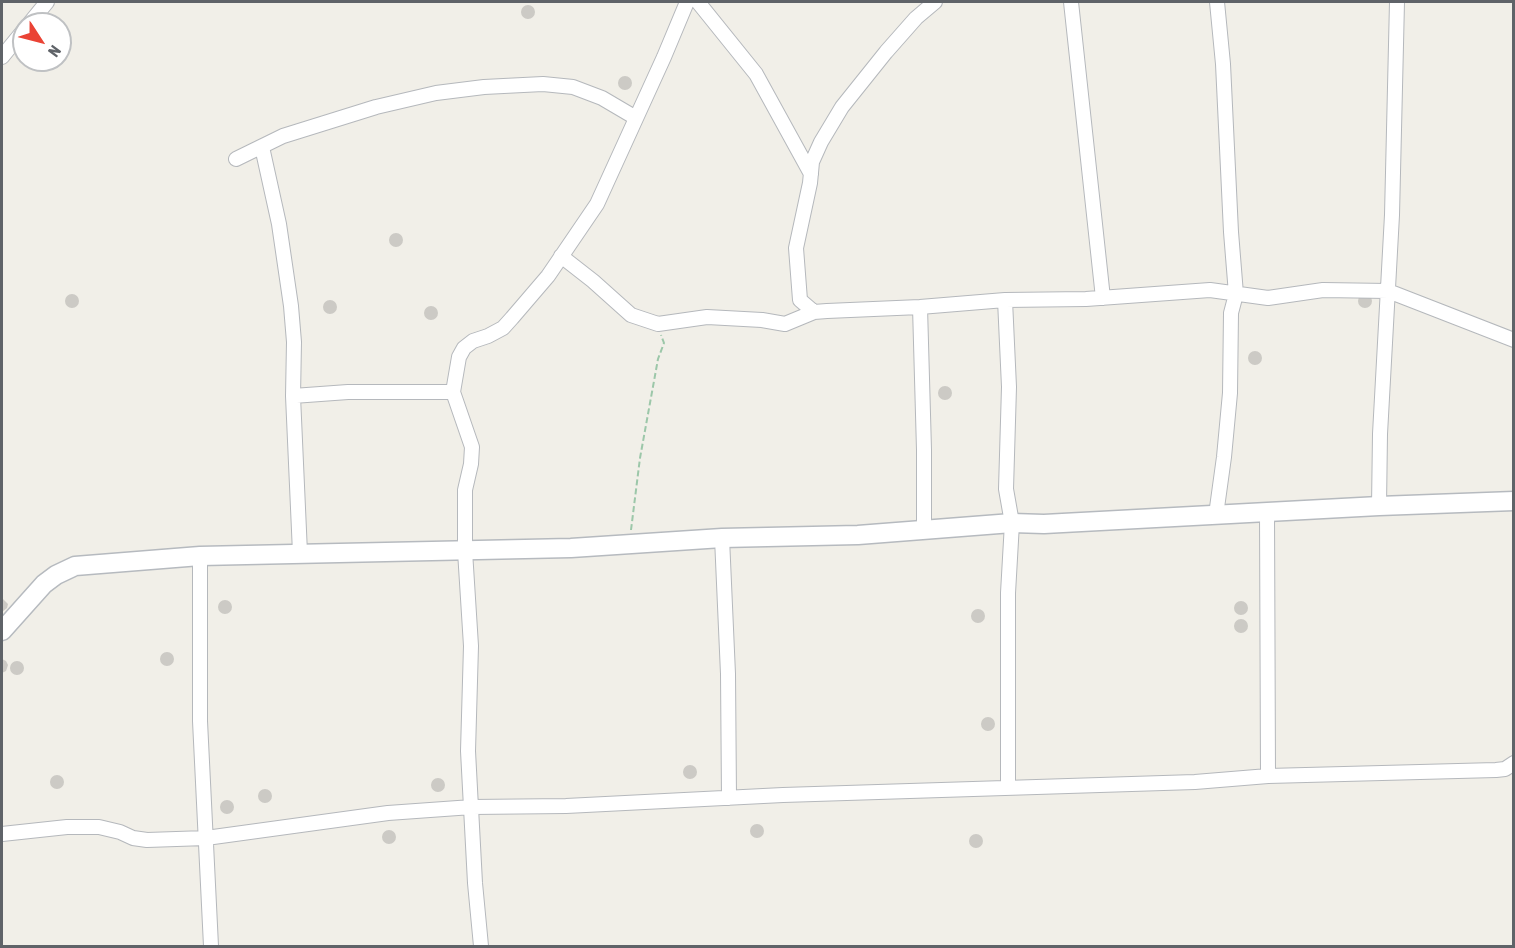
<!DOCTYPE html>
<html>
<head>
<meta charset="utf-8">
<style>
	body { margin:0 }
	#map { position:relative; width:1515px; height:948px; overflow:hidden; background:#f1efe8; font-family:"Asap Condensed",sans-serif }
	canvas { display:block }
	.frame { position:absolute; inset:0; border:3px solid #5f6368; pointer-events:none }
	.north { position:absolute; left:12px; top:12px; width:60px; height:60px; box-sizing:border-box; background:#fff; border:2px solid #bfc1c3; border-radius:50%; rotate:126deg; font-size:16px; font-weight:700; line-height:24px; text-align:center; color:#5f6368 }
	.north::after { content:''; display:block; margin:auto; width:21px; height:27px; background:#ea4335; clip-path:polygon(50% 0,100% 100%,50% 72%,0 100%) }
</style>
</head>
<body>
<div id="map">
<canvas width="1515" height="948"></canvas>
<div class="frame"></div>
<div class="north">N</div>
</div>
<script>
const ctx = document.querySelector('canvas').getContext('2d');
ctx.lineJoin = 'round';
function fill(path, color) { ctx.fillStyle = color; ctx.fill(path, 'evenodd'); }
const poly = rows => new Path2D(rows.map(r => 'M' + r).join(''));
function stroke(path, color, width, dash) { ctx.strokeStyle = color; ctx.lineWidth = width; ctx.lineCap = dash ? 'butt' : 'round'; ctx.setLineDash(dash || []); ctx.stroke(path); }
fill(poly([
	'521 12a7 7 0 1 1 14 0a7 7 0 1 1-14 0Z',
	'618 83a7 7 0 1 1 14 0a7 7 0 1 1-14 0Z',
	'389 240a7 7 0 1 1 14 0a7 7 0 1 1-14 0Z',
	'65 301a7 7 0 1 1 14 0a7 7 0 1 1-14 0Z',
	'1358 301a7 7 0 1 1 14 0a7 7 0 1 1-14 0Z',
	'323 307a7 7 0 1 1 14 0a7 7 0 1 1-14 0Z',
	'424 313a7 7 0 1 1 14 0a7 7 0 1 1-14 0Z',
	'1248 358a7 7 0 1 1 14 0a7 7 0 1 1-14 0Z',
	'938 393a7 7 0 1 1 14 0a7 7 0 1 1-14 0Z',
	[2,598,8,604,7,608,2,612],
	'218 607a7 7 0 1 1 14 0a7 7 0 1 1-14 0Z',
	'1234 608a7 7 0 1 1 14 0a7 7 0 1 1-14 0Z',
	'971 616a7 7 0 1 1 14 0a7 7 0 1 1-14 0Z',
	'1234 626a7 7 0 1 1 14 0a7 7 0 1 1-14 0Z',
	'160 659a7 7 0 1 1 14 0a7 7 0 1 1-14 0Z',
	[2,659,6,661,8,665,6,671,2,673],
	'10 668a7 7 0 1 1 14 0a7 7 0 1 1-14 0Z',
	'981 724a7 7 0 1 1 14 0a7 7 0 1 1-14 0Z',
	'683 772a7 7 0 1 1 14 0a7 7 0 1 1-14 0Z',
	'50 782a7 7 0 1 1 14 0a7 7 0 1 1-14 0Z',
	'431 785a7 7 0 1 1 14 0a7 7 0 1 1-14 0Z',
	'258 796a7 7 0 1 1 14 0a7 7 0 1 1-14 0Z',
	'220 807a7 7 0 1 1 14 0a7 7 0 1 1-14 0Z',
	'750 831a7 7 0 1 1 14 0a7 7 0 1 1-14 0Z',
	'382 837a7 7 0 1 1 14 0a7 7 0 1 1-14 0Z',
	'969 841a7 7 0 1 1 14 0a7 7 0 1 1-14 0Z'
]), '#cccac5');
const street = poly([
	[698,2,756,74,811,174],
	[1071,2,1103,298],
	[29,24,47,2],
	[2,57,24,30],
	[262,147,279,224,291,306,294,342,293,396,300,553],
	[236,159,283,136,376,107,436,93,484,87,543,84,573,87,602,98,636,118],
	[561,256,593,281,631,315,658,324,707,317,762,320,785,324,814,312,827,311,920,307,1005,300,1086,299,1210,290,1268,298,1323,290,1388,291,1514,340],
	[1005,300,1009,387,1006,489,1012,523,1008,593,1008,787],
	[920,307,924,450,924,531],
	[814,312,800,300,796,248,810,183,812,162,821,142,842,107,886,52,916,18,935,2],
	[293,396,348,392,453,392],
	[1379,506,1380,434,1392,215,1397,2],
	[1267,513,1268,776],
	[1216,515,1224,457,1230,393,1231,313,1236,294,1231,232,1223,64,1217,2],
	[722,538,728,674,729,798],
	[200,556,200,721,211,946],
	[2,834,67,827,99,827,120,832,133,838,147,840,206,838,388,813,472,807,566,806,783,795,1195,782,1268,776,1496,770,1505,769,1514,763],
	[481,946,475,883,468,751,471,646,465,551,465,490,471,464,472,447,453,392,459,357,464,348,473,341,488,336,503,328,512,318,548,276,597,204,664,57,687,2]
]);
const secondary = poly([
	[2,631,44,584,56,575,75,566,200,556,571,548,722,538,858,535,1012,523,1044,524,1379,506,1514,501]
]);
stroke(street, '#b5b8bc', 16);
stroke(secondary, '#b6babf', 21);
stroke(poly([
	[631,530,640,458,658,359,664,343,661,335]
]), '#9cc7a9', 2, [6, 3]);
stroke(street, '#fff', 14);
stroke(secondary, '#fff', 18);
</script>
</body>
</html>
